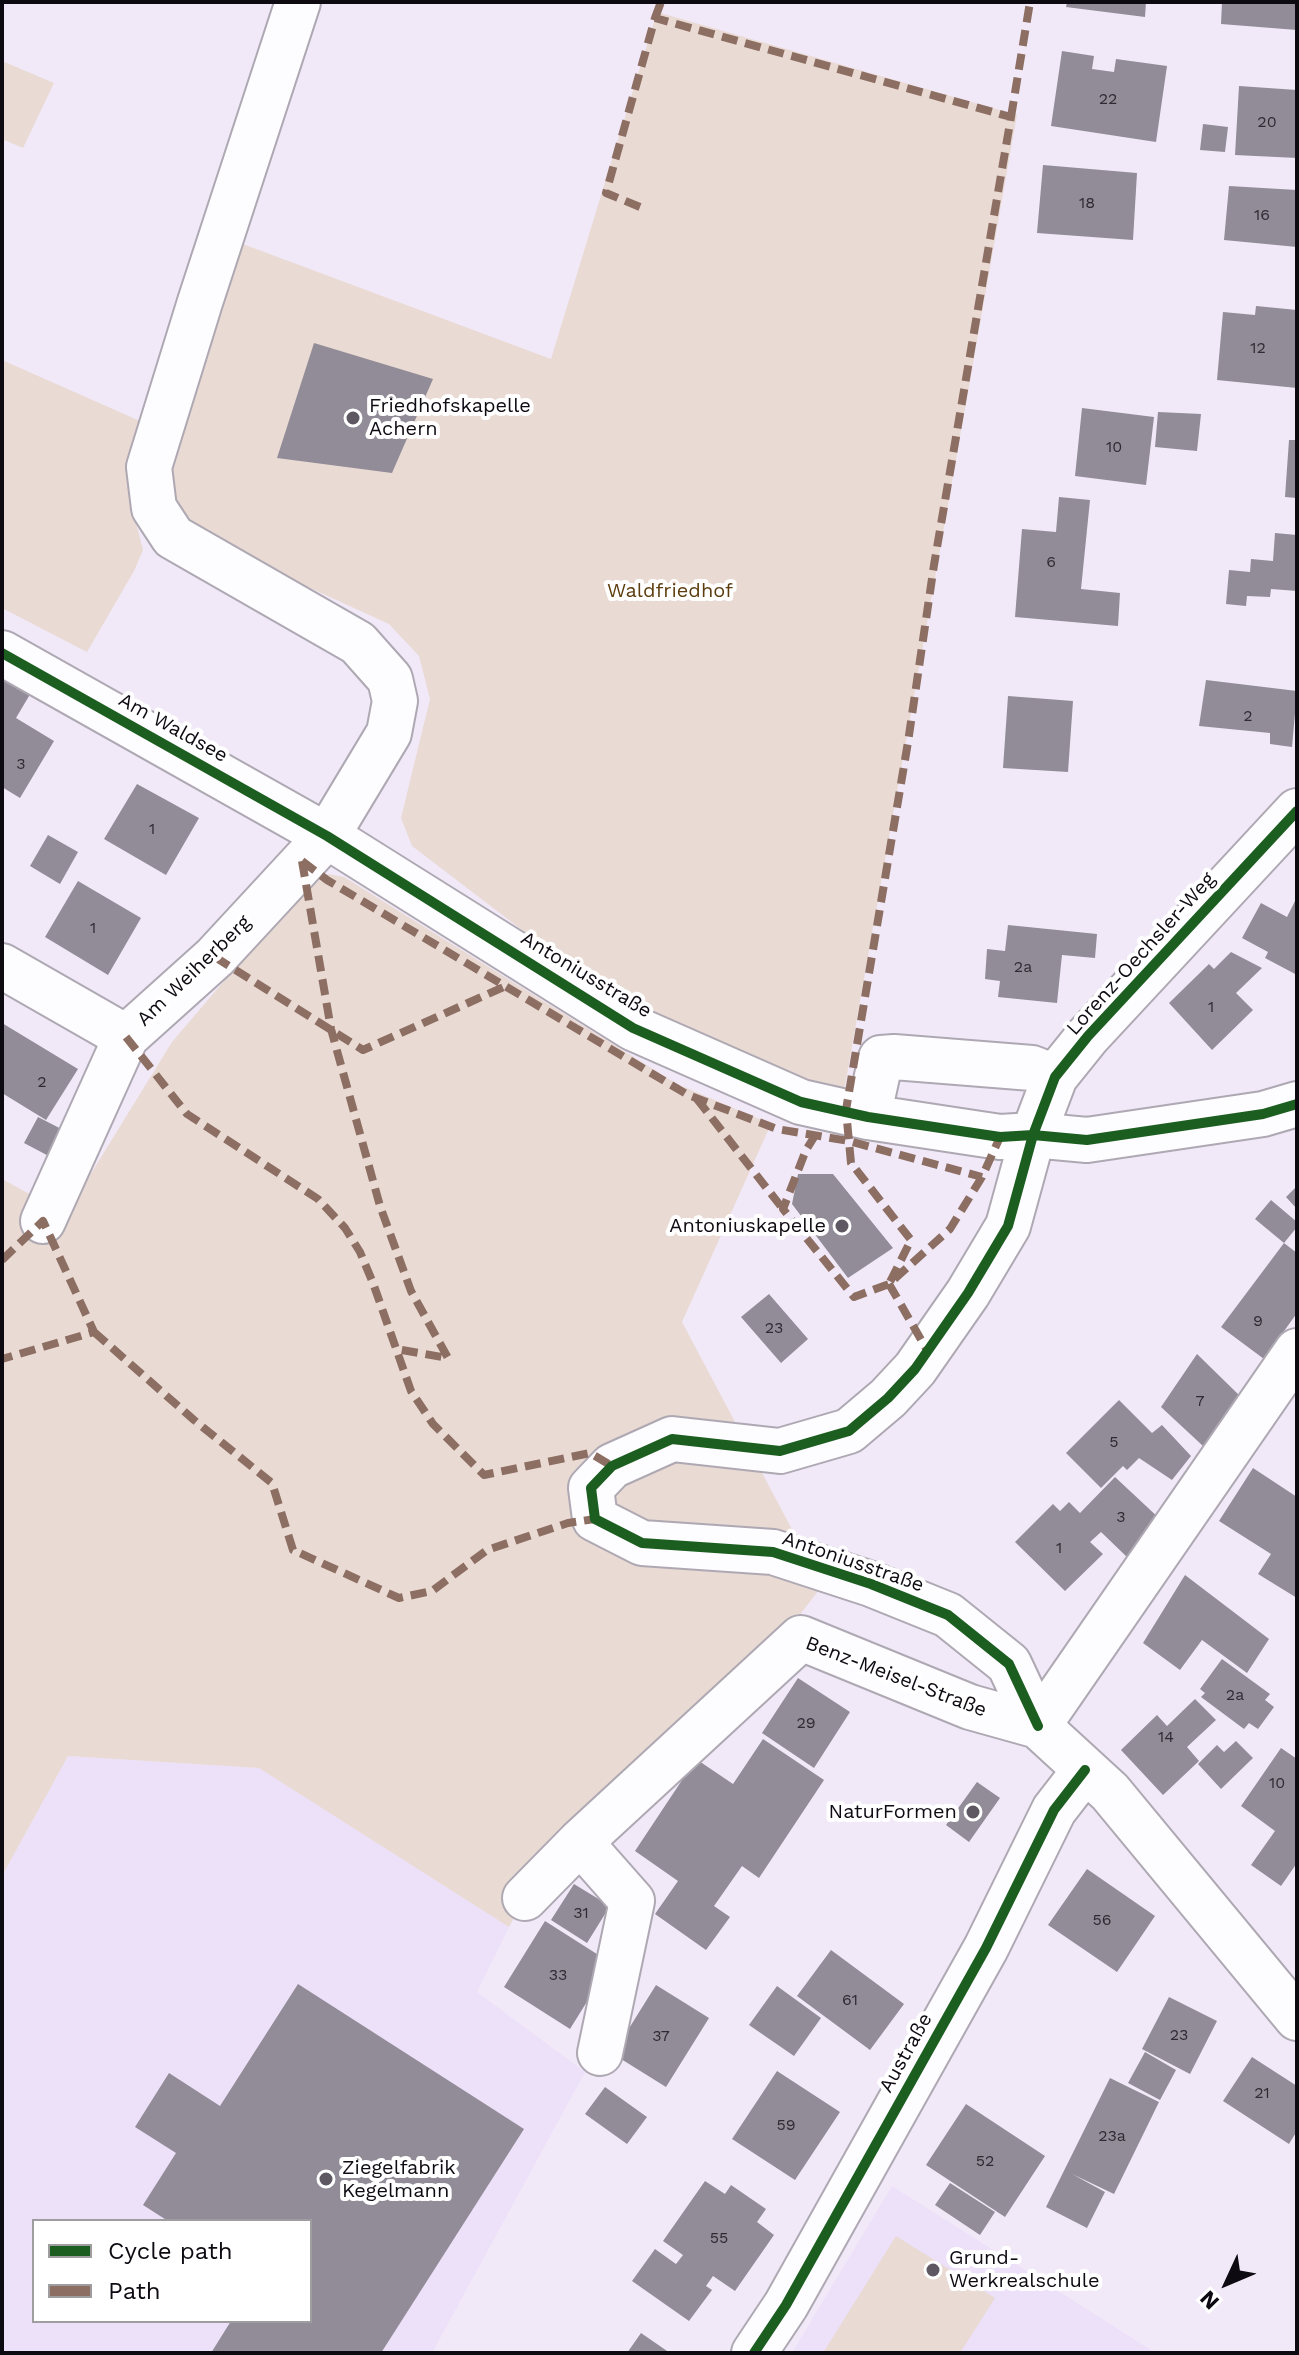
<!DOCTYPE html>
<html>
<head>
<meta charset="utf-8">
<style>
	body { margin:0 }
	#map { position:relative; width:1299px; height:2355px; overflow:hidden; background:#f1e9f8; font-family:"Work Sans",sans-serif }
	canvas { display:block }
	.frame { position:absolute; inset:0; border:4px solid #0e0a12; pointer-events:none }
	.legend { position:absolute; left:32px; top:2219px; width:280px; height:104px; box-sizing:border-box; background:#fff; border:2px solid #9f9da0; margin:0; padding:10px 14px; list-style:none; font-size:24px; color:#0e0a12 }
	.legend li { display:flex; align-items:center; gap:16px; height:40px }
	.legend b { width:40px; border:2px solid #9f9da0 }
	.north { position:absolute; left:1187px; top:2243px; width:80px; height:80px; -webkit-text-stroke:6px #fff; paint-order:stroke; rotate:226deg; font-size:22px; font-weight:700; line-height:32px; text-align:center; color:#0e0a12 }
	.north::after { content:''; display:block; margin:auto; width:28px; height:36px; background:#0e0a12; clip-path:polygon(50% 0,100% 100%,50% 72%,0 100%) }
</style>
</head>
<body>
<div id="map">
<canvas width="1299" height="2355"></canvas>
<div class="frame"></div>
<ul class="legend">
<li><b style="height:10px;background:#1b5e20"></b>Cycle path</li>
<li><b style="height:10px;background:#8d6e63"></b>Path</li>
</ul>
<div class="north">N</div>
</div>
<script>
const ctx = document.querySelector('canvas').getContext('2d');
ctx.lineJoin = 'round';
function fill(path, color) { ctx.fillStyle = color; ctx.fill(path, 'evenodd'); }
const poly = rows => new Path2D(rows.map(r => 'M' + r).join(''));
function stroke(path, color, width, dash) { ctx.strokeStyle = color; ctx.lineWidth = width; ctx.lineCap = dash ? 'butt' : 'round'; ctx.setLineDash(dash || []); ctx.stroke(path); }
function write(font, color, halo, rows, align = 'center') {
  ctx.font = font + ' "Work Sans",sans-serif'; ctx.lineWidth = 8; ctx.setLineDash([]); ctx.textBaseline = 'middle'; ctx.strokeStyle = halo; ctx.fillStyle = color; for (const [text, x, y, turn = 0] of rows) {
    ctx.save(); ctx.translate(x, y); ctx.rotate((+turn || 0) * Math.PI / 180); ctx.textAlign = isNaN(turn) ? turn : align; if (halo) ctx.strokeText(text, 0, 0); ctx.fillText(text, 0, 0); ctx.restore();
  }
}
fill(poly([
	[68,1756,260,1768,509,1927,477,1992,585,2072,432,2353,2,2353,2,1876],
	[34,2221,310,2221,310,2321,34,2321],
	[892,2186,1156,2353,792,2353]
]), '#ede0f9');
fill(poly([
	[657,12,1017,115,843,1097,659,1022,522,930,412,846,401,818,430,699,419,656,389,624,240,556,183,523,165,485,232,240,551,359],
	[2,61,54,83,23,148,2,139],
	[2,360,149,425,131,467,129,496,143,550,134,571,87,652,2,608],
	[328,874,344,877,677,1084,771,1124,682,1322,822,1586,795,1621,525,1898,509,1927,259,1768,68,1756,2,1876,2,1179,66,1214,172,1042,293,900],
	[896,2236,995,2298,960,2353,823,2353]
]), '#e9dad3');
fill(poly([
	[1067,2,1146,2,1145,17,1066,7],
	[1222,2,1297,2,1297,30,1221,24],
	[1062,51,1094,56,1092,69,1114,72,1116,59,1167,66,1156,142,1051,126],
	[1239,86,1297,90,1297,158,1235,155],
	[1203,124,1228,127,1225,152,1200,150],
	[1043,165,1137,173,1133,240,1037,233],
	[1229,186,1297,190,1297,247,1224,240],
	[1256,306,1297,310,1297,388,1217,380,1223,312,1255,315],
	[314,343,433,379,392,473,277,458],
	[1082,408,1154,417,1146,485,1075,476],
	[1158,412,1201,414,1197,451,1155,447],
	[1289,440,1297,440,1297,498,1285,497],
	[1059,497,1090,500,1081,589,1120,593,1118,626,1015,617,1022,529,1056,532],
	[1275,533,1297,535,1297,591,1271,589,1270,597,1247,596,1246,606,1226,604,1229,570,1250,572,1251,559,1273,561],
	[2,673,32,691,16,718,54,741,20,798,2,787],
	[1206,680,1297,691,1292,747,1270,744,1270,733,1199,726],
	[1008,696,1073,701,1068,772,1003,768],
	[137,784,199,818,166,875,104,839],
	[48,835,78,852,60,884,30,866],
	[78,881,141,918,108,975,45,937],
	[1297,897,1297,975,1265,958,1268,952,1242,938,1261,903,1287,917],
	[1008,925,1097,934,1095,958,1062,955,1057,1003,998,997,1000,981,985,979,987,949,1005,951],
	[1231,952,1262,968,1236,993,1253,1010,1212,1050,1169,1003,1209,964,1214,969],
	[2,1023,78,1069,46,1120,2,1093],
	[38,1117,75,1136,62,1163,24,1143],
	[798,1174,833,1174,893,1248,848,1278,792,1204],
	[1297,1186,1297,1209,1286,1197],
	[1271,1200,1297,1222,1297,1227,1284,1243,1255,1219],
	[1284,1243,1297,1253,1297,1313,1264,1359,1221,1327],
	[769,1294,808,1339,781,1363,741,1317],
	[1197,1354,1240,1396,1203,1446,1161,1407],
	[1119,1400,1152,1433,1162,1425,1191,1456,1172,1480,1139,1458,1127,1470,1123,1466,1101,1488,1066,1453],
	[1253,1468,1297,1497,1297,1598,1258,1574,1271,1554,1219,1521],
	[1115,1477,1161,1520,1127,1557,1101,1532,1090,1542,1103,1554,1065,1591,1015,1542,1053,1504,1060,1511,1069,1502,1080,1513],
	[1185,1575,1269,1639,1247,1673,1202,1640,1180,1670,1143,1643],
	[1222,1659,1270,1694,1265,1700,1274,1707,1258,1729,1249,1723,1244,1729,1201,1697,1205,1693,1200,1689],
	[798,1678,850,1712,814,1768,762,1733],
	[1195,1699,1216,1720,1187,1747,1199,1761,1163,1795,1121,1750,1157,1715,1167,1726],
	[763,1739,824,1780,759,1878,742,1866,714,1906,730,1917,706,1950,655,1914,678,1881,635,1851,696,1759,733,1784],
	[1236,1741,1253,1758,1221,1789,1198,1764,1217,1745,1224,1752],
	[1281,1748,1297,1759,1297,1863,1281,1886,1251,1865,1275,1831,1241,1806],
	[977,1782,1000,1798,969,1842,946,1825],
	[1087,1869,1155,1916,1117,1972,1048,1925],
	[574,1884,610,1906,587,1943,551,1920],
	[545,1921,611,1963,570,2029,504,1987],
	[831,1950,904,2004,870,2050,797,1996],
	[298,1984,524,2129,381,2353,211,2353,231,2321,310,2321,310,2221,168,2221,143,2205,176,2153,135,2127,169,2073,220,2106],
	[656,1985,709,2018,666,2087,613,2054],
	[777,1986,821,2018,794,2056,749,2025],
	[1169,1997,1217,2021,1190,2074,1142,2049],
	[1145,2052,1176,2070,1160,2100,1128,2083],
	[1252,2057,1297,2086,1297,2131,1289,2144,1223,2101],
	[777,2071,840,2112,795,2180,732,2139],
	[1110,2078,1159,2102,1114,2194,1072,2174,1105,2192,1087,2228,1046,2207],
	[605,2087,647,2117,627,2144,585,2114],
	[966,2104,1045,2156,1005,2217,926,2165],
	[705,2181,725,2194,731,2185,766,2209,757,2222,774,2235,735,2291,713,2276,706,2286,712,2290,689,2321,632,2281,655,2249,676,2264,683,2255,663,2241],
	[950,2183,995,2212,980,2235,935,2205],
	[641,2333,670,2353,627,2353]
]), '#918c97');
const minor = poly([
	[2,653,327,836,633,1028,801,1102,868,1117,1000,1137,1033,1135,1087,1140,1263,1114,1297,1104],
	[2,966,126,1037],
	[868,1117,881,1058,894,1057,1032,1068,1055,1077],
	[43,1221,126,1037,215,957,327,836,389,733,395,701,390,679,358,643,173,537,154,508,149,467,200,302,298,2],
	[1038,1726,1009,1664,948,1615,871,1584,773,1552,642,1543,595,1519,591,1488,612,1466,672,1439,780,1451,849,1431,888,1398,915,1369,968,1293,1008,1226,1033,1135,1055,1077,1088,1036,1297,811],
	[1038,1726,1297,1351],
	[580,1842,632,1901,600,2053],
	[525,1898,580,1842,801,1638,970,1707,1038,1726,1110,1792,1297,2018],
	[754,2353,786,2305,986,1948,1054,1810,1085,1770]
]);
stroke(minor, '#aea8b3', 48);
stroke(minor, '#fdfcfe', 44);
stroke(poly([
	[655,18,661,2],
	[1011,117,1030,2],
	[640,207,606,193,655,18,1011,117,934,565,908,742,846,1110,851,1163,911,1240,889,1284],
	[302,861,327,880,688,1095,777,1129,849,1141,982,1177],
	[302,861,331,1029,380,1206,411,1291,448,1358,396,1349],
	[215,957,363,1050,506,986],
	[126,1037,187,1114,318,1199,345,1228,360,1252,373,1283,411,1391,433,1424,484,1475,590,1453,612,1466],
	[697,1099,783,1209],
	[816,1134,806,1150,783,1209,854,1297,889,1284,950,1229,982,1177,1000,1137],
	[2,1260,43,1221,94,1332,2,1359],
	[889,1284,927,1350],
	[94,1332,194,1420,272,1483,293,1550,399,1598,432,1591,487,1550,568,1523,595,1519]
]), '#8d6e63', 8, [16, 8]);
stroke(poly([
	[2,653,327,836,633,1028,801,1102,868,1117,1000,1137,1033,1135,1087,1140,1263,1114,1297,1104],
	[1038,1726,1009,1664,948,1615,871,1584,773,1552,642,1543,595,1519,591,1488,612,1466,672,1439,780,1451,849,1431,888,1398,915,1369,968,1293,1008,1226,1033,1135,1055,1077,1088,1036,1297,811],
	[754,2353,786,2305,986,1948,1054,1810,1085,1770]
]), '#1b5e20', 10);
for (const [x, y, r, color] of [
	[353,418,8,"#5d5862"],
	[842,1226,8,"#5d5862"],
	[973,1812,8,"#5d5862"],
	[326,2179,8,"#5d5862"],
	[933,2270,8,"#5d5862"]
]) { const dot = new Path2D(); dot.arc(x, y, r, 0, 2 * Math.PI); ctx.fillStyle = color; ctx.fill(dot); stroke(dot, '#fff', 3); }
write('16px', '#2f2a33', null, [
	["22",1108,99],
	["20",1267,122],
	["18",1087,203],
	["16",1262,215],
	["12",1258,348],
	["10",1114,447],
	["6",1051,562],
	["2",1248,716],
	["3",21,764],
	["1",152,829],
	["1",93,928],
	["2a",1023,967],
	["1",1211,1007],
	["2",42,1082],
	["9",1258,1321],
	["23",774,1328],
	["7",1200,1401],
	["5",1114,1442],
	["3",1121,1517],
	["1",1059,1548],
	["2a",1235,1695],
	["29",806,1723],
	["14",1166,1737],
	["10",1277,1783],
	["31",581,1913],
	["56",1102,1920],
	["33",558,1975],
	["61",850,2000],
	["23",1179,2035],
	["37",661,2036],
	["21",1262,2093],
	["59",786,2125],
	["23a",1112,2136],
	["52",985,2161],
	["55",719,2238]
]);
write('20px', '#0e0a12', '#fff', [
	["Friedhofskapelle",369,406],
	["Achern",369,429],
	["Antoniuskapelle",826,1226,"right"],
	["NaturFormen",957,1812,"right"],
	["Ziegelfabrik",342,2168],
	["Kegelmann",342,2191],
	["Grund-",949,2258],
	["Werkrealschule",949,2281]
], 'left');
write('20px', '#5d3d0e', '#fff', [
	["Waldfriedhof",670,591]
]);
write('20px', '#0e0a12', '#fff', [
	["Am Waldsee",173,728,29],
	["Lorenz-Oechsler-Weg",1141,954,-48],
	["Am Weiherberg",194,971,-44],
	["Antoniusstraße",586,975,31],
	["Antoniusstraße",853,1562,19],
	["Benz-Meisel-Straße",896,1677,21],
	["Austraße",906,2053,-61]
]);
</script>
</body>
</html>
